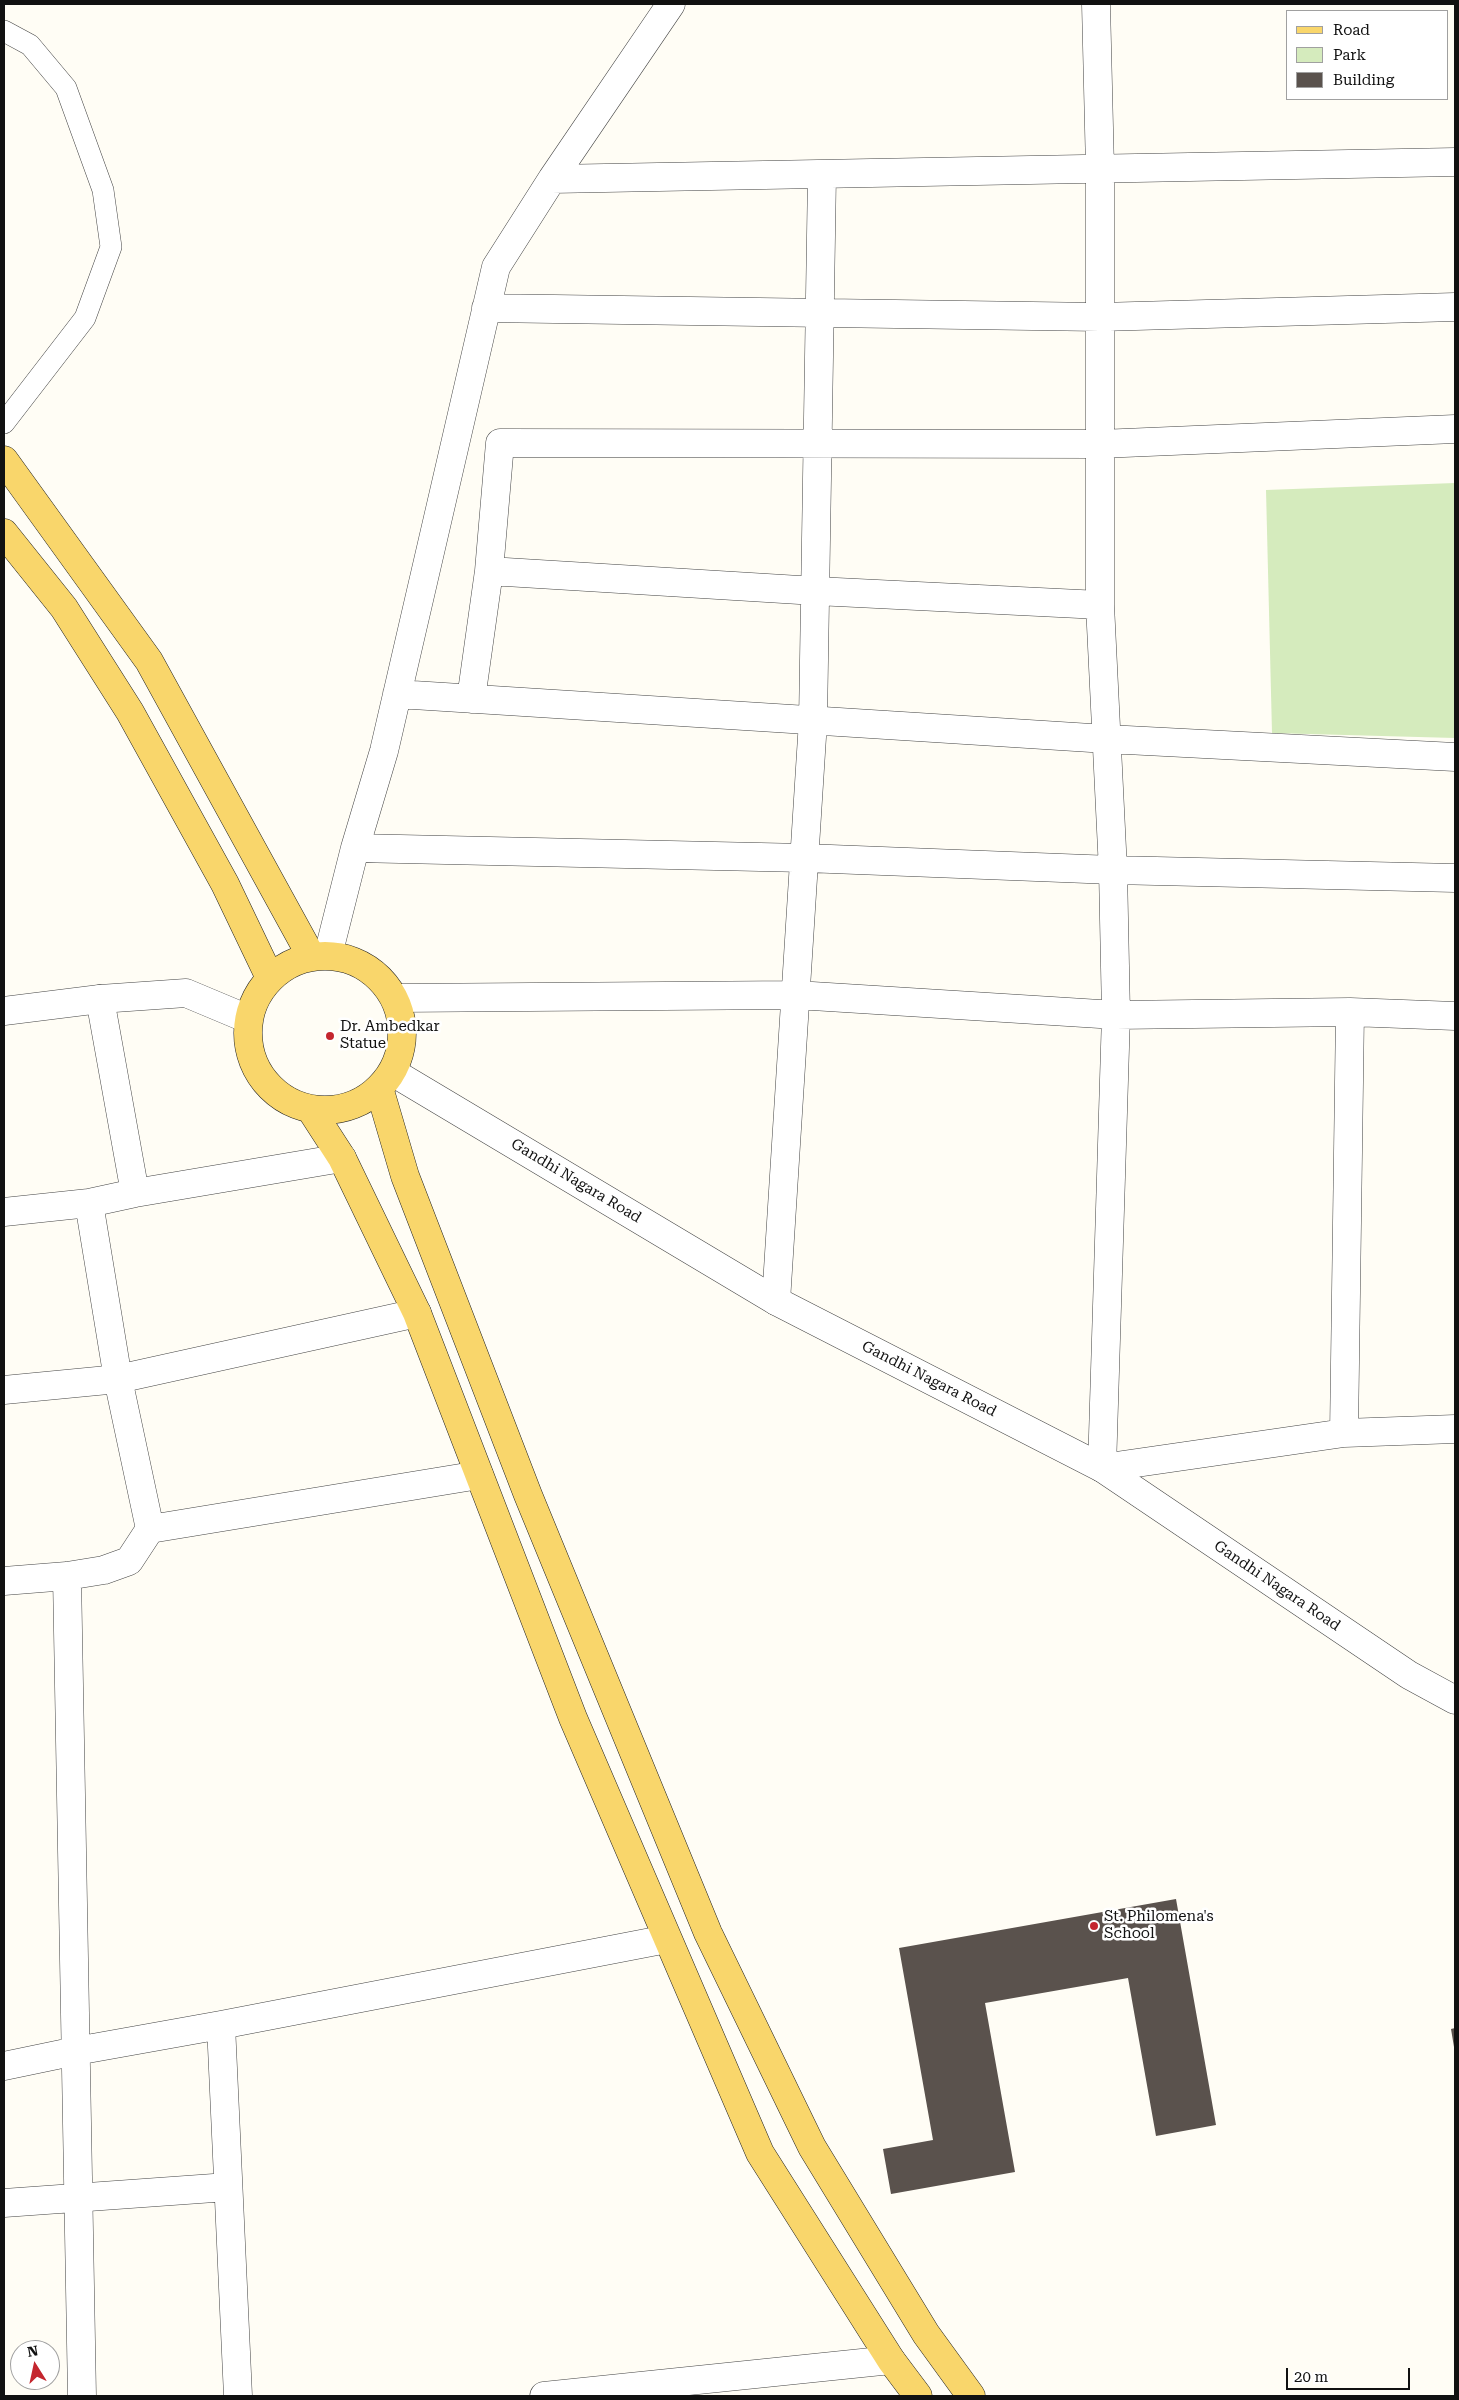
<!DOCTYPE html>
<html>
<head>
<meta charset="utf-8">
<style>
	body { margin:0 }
	#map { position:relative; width:1459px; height:2400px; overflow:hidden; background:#fffdf5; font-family:"Roboto Serif",serif }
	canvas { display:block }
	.frame { position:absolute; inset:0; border:5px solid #111; pointer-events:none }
	.legend { position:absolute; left:1286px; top:10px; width:162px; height:90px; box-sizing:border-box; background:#fff; border:1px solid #a0a0a0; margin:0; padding:6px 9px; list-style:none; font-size:15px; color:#111 }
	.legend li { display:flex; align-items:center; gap:10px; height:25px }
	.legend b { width:25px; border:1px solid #a0a0a0 }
	.north { position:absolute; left:10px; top:2340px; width:50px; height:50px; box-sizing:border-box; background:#fff; border:1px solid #a0a0a0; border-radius:50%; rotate:350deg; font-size:14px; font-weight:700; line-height:20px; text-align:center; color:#111 }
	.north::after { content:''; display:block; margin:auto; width:18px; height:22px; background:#c4262e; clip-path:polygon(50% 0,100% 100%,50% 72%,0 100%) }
	.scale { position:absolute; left:1286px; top:2368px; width:124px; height:22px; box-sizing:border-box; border:2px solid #111; border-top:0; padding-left:6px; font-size:15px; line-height:18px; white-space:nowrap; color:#111; -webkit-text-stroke:4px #fff; paint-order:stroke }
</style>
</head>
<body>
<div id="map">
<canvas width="1459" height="2400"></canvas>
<div class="frame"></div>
<ul class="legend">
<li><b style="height:6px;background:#f9d66b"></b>Road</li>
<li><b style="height:14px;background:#d5ebbd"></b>Park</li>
<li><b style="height:14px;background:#5a524d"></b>Building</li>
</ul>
<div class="north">N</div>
<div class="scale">20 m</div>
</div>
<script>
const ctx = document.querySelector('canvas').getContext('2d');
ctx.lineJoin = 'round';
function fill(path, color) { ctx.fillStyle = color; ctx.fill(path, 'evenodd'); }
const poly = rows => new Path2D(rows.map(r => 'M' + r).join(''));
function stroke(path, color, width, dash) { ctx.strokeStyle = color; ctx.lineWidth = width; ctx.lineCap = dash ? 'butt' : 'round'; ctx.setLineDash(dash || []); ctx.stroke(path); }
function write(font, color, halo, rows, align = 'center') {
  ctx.font = font + ' "Roboto Serif",serif'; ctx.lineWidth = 5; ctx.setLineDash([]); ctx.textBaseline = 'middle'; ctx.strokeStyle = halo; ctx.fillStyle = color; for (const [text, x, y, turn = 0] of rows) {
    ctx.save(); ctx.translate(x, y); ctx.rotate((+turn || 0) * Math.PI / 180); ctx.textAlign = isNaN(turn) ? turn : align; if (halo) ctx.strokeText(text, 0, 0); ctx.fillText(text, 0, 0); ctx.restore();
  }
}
fill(poly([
	[1455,483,1455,738,1272,733,1266,490]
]), '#d5ebbd');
fill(poly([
	[1176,1899,1216,2125,1156,2136,1128,1978,985,2003,1015,2172,891,2194,883,2149,933,2140,899,1948],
	[1455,2028,1455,2047,1454,2047,1451,2029]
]), '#5a524d');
const service = poly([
	[4,31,30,45,66,88,103,190,111,247,85,318,4,423]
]);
const minor = poly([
	[1096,4,1100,169,1100,605,1113,870,1116,1015,1102,1468,1344,1433,1455,1429],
	[552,179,1455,162],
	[486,308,1100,317,1455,307],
	[489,571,500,443,1100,444,1455,429],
	[397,694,1107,739,1455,757],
	[471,699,489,571,816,591,1100,605],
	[355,848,805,858,1113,870,1455,878],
	[328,955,355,848,384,751,496,267,552,179,671,4],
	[397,998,796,995,1116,1015,1350,1012,1455,1016],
	[100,999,135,1193],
	[89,1203,118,1379,150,1529],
	[4,1212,89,1203,135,1193,342,1158],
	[776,1301,813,721,822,175],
	[4,1390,118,1379,417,1313],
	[1344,1433,1350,1012],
	[67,1576,82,2396],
	[4,1581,67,1576,104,1570,129,1561,150,1529,479,1475],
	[221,2025,238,2396],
	[4,2066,76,2051,221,2025,667,1939],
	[4,2203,228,2187],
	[544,2396,891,2360]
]);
const tertiary = poly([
	[4,1011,100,999,186,993,248,1019],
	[394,1073,776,1301,1102,1468,1409,1675,1455,1700]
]);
const primary = poly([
	[4,460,149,661,311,956],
	[4,533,64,608,130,712,225,884,270,978],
	'248 1033a77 77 0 1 1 154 0a77 77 0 1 1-154 0Z',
	[380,1091,405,1176,528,1495,708,1933,812,2147,926,2334,971,2396],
	[311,1110,342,1158,417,1313,573,1718,760,2153,891,2360,918,2396]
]);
stroke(service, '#444', 22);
stroke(minor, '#444', 29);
stroke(tertiary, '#444', 29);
stroke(primary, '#222', 29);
stroke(service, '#fff', 21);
stroke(minor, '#fff', 28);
stroke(tertiary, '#fff', 28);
stroke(primary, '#f9d66b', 28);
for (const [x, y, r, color] of [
	[330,1036,5,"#c4262e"],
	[1094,1926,5,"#c4262e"]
]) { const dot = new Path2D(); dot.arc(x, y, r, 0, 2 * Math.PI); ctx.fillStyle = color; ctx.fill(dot); stroke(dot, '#fff', 2); }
write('15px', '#111', '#fff', [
	["Dr. Ambedkar",340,1027],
	["Statue",340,1044],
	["St. Philomena's",1104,1917],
	["School",1104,1934]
], 'left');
write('15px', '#111', '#fff', [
	["Gandhi Nagara Road",576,1181,31],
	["Gandhi Nagara Road",929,1379,27],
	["Gandhi Nagara Road",1277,1586,34]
]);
</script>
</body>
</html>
